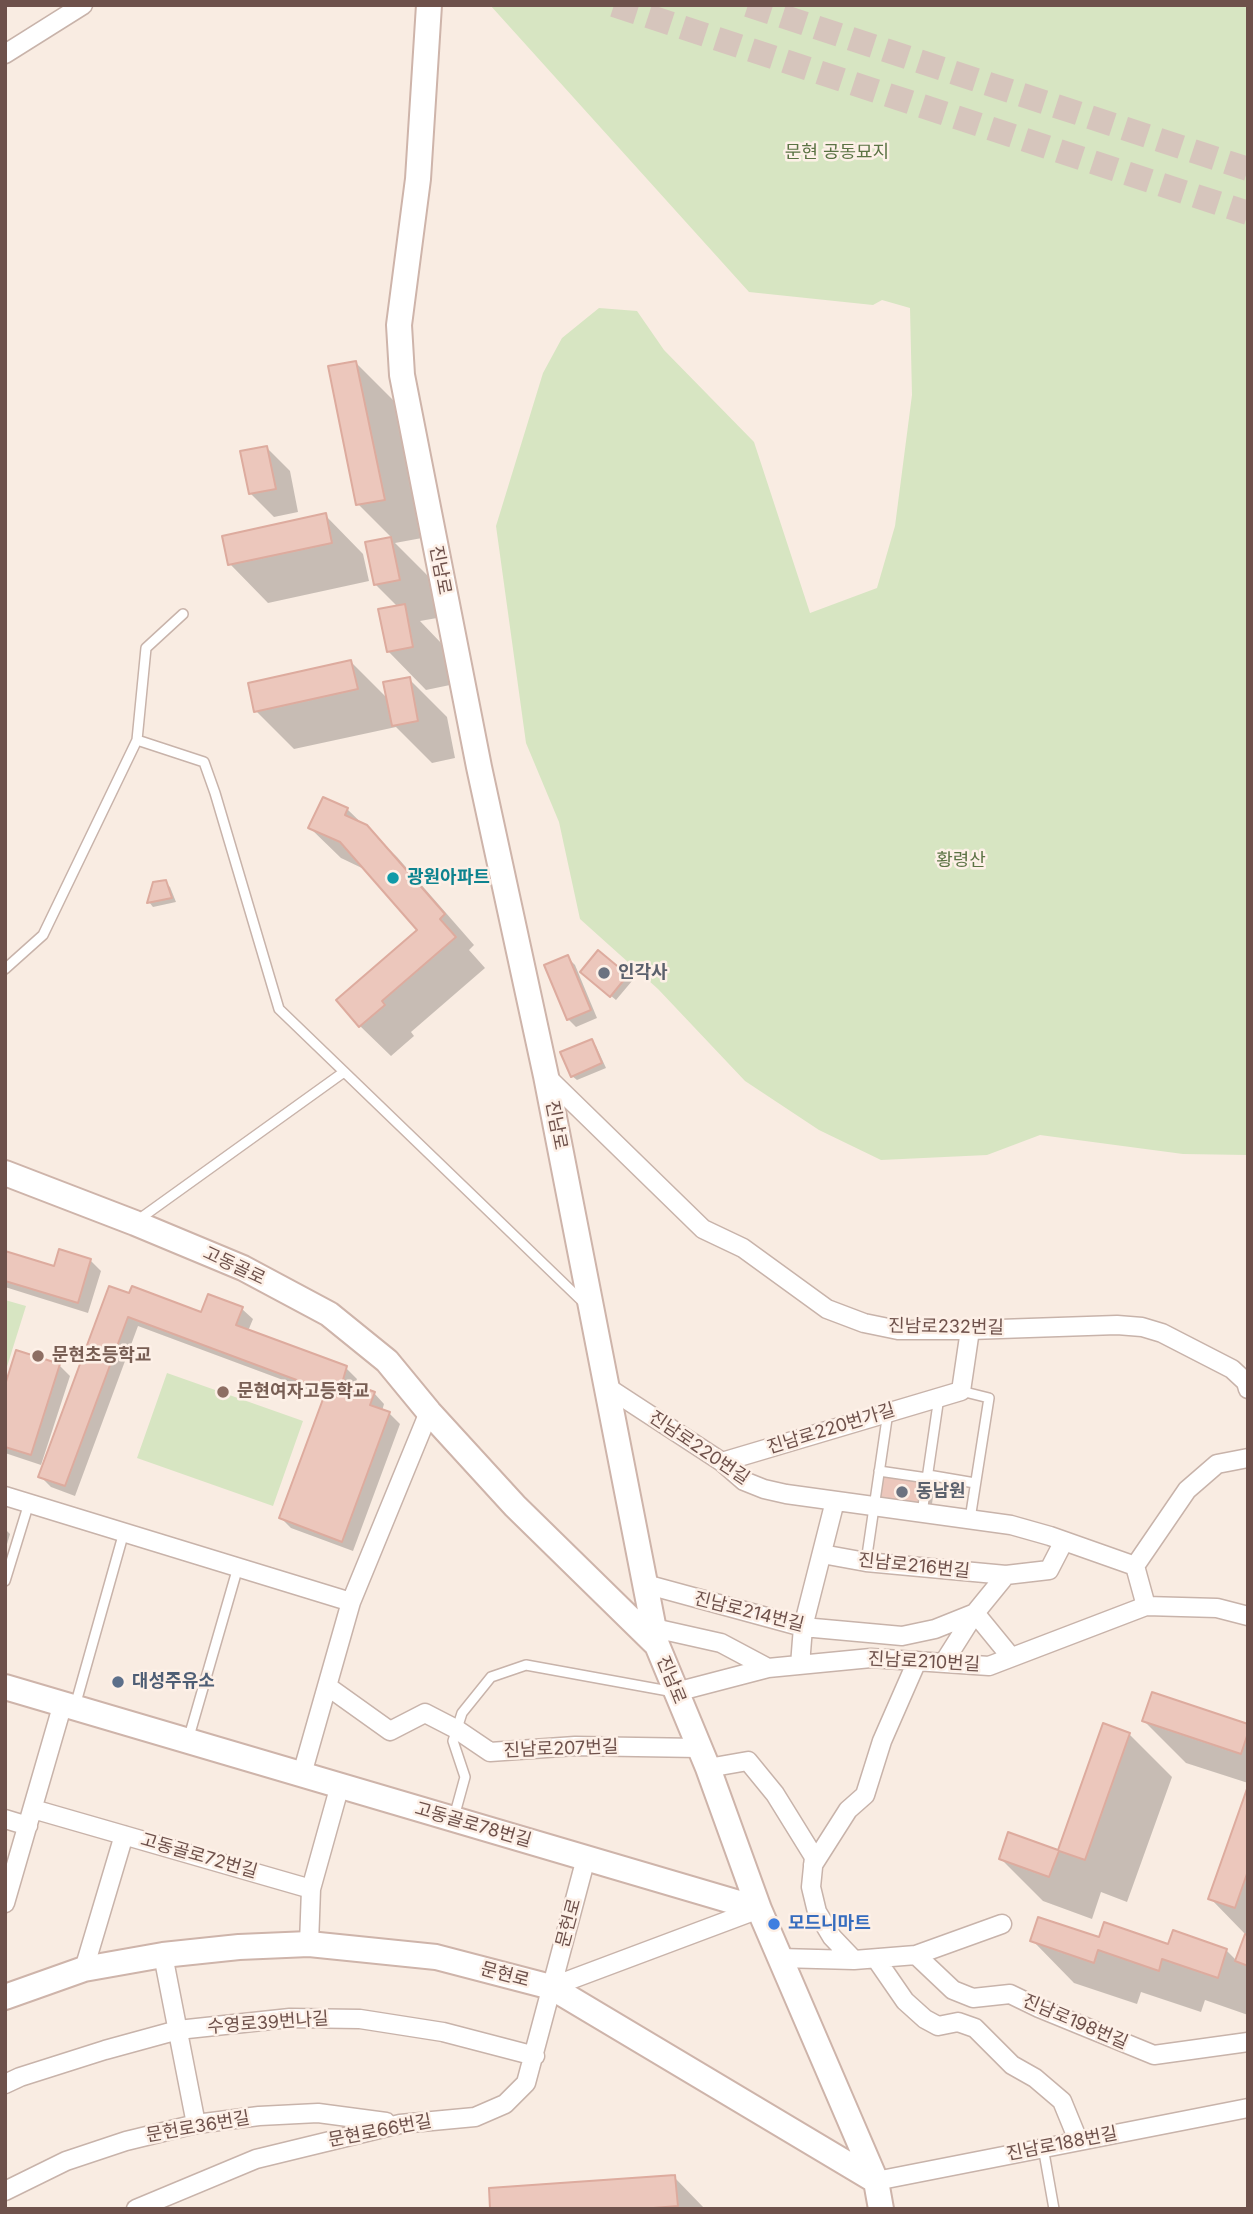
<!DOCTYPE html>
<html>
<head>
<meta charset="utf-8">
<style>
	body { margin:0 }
	#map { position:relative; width:1253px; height:2214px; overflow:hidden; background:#f9ece2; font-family:Inter,sans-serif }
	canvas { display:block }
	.frame { position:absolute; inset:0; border:7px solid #6e514b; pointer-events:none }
</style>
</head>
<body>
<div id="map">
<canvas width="1253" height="2214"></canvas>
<div class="frame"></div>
</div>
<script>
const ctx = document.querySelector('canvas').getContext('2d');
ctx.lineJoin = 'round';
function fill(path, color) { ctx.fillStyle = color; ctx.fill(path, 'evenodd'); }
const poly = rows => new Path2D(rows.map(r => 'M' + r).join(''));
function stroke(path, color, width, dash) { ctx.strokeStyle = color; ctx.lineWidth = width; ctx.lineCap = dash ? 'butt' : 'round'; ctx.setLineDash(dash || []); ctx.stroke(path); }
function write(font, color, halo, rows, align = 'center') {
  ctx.font = font + ' Inter,"Noto Sans KR",sans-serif'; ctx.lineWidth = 5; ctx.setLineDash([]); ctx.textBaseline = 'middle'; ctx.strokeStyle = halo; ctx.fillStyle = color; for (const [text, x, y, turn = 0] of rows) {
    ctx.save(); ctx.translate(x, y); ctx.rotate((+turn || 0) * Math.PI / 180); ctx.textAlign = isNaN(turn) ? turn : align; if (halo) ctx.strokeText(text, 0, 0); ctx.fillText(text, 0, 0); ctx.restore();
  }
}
fill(poly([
	[490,5,1248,5,1248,1155,1183,1154,1040,1135,987,1155,881,1160,819,1130,745,1081,658,989,580,919,559,822,526,743,496,526,543,373,562,338,599,308,637,311,664,350,754,442,810,613,877,588,895,526,912,395,910,308,882,300,873,305,749,292],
	[5,1300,26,1306,5,1373],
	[167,1373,303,1421,273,1506,137,1458]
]), '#d7e5c2');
fill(poly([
	[356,363,394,401,422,538,395,543,429,577,437,618,420,621,442,644,450,685,426,690,388,651,398,607,375,584,367,543,392,538,358,504],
	[267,448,290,471,298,512,274,517,251,494],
	[325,515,363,554,369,581,268,603,230,564],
	[351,662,388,699,409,679,447,717,455,758,432,763,396,727,294,749,256,711],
	[347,809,397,857,474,945,469,950,485,968,411,1032,414,1036,391,1056,360,1026,419,930,366,870,341,858,310,828],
	[165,882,170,887,176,902,153,907,149,902],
	[598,953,632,981,616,1000,587,976],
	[567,957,575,965,597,1018,576,1027,568,1019],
	[591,1041,596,1046,606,1068,577,1080,572,1076],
	[5,1253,55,1268,90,1260,101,1271,88,1313,5,1287],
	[110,1288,202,1314,242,1309,253,1319,248,1331,346,1368,357,1379,354,1386,374,1393,384,1404,382,1411,389,1413,400,1424,353,1551,291,1528,281,1518,326,1396,138,1326,75,1496,51,1487,40,1476],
	[59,1365,70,1376,41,1465,5,1453,5,1391],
	[926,1481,934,1489,930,1519,885,1512],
	[5,1529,10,1534,5,1551],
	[1144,1721,1248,1726,1248,1783,1186,1763],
	[1104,1725,1129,1734,1172,1777,1127,1902,1101,1892,1092,1919,1043,1901,1001,1859,1009,1834,1059,1852],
	[1248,1791,1248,2015,1205,2000,1201,2012,1141,1992,1137,2004,1074,1983,1032,1940,1226,1950,1237,1961,1246,1935,1210,1898],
	[674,2177,705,2209,492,2209]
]), '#0003');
const building = poly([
	[356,361,385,500,356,505,328,366,356,361],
	[267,446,276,489,249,494,240,451,267,446],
	[326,513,332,543,228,565,222,536,326,513],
	[391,537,400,580,374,585,365,542,391,537],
	[405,604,413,647,387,652,378,609,405,604],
	[351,660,358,689,254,712,248,683,351,660],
	[410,677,418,721,392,726,383,682,410,677],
	[323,797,348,808,345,815,367,825,445,914,440,919,456,937,382,1001,385,1005,359,1027,336,1000,417,930,340,842,308,828,323,797],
	[166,880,172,898,147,903,153,882,166,880],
	[598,950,628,975,610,997,580,972,598,950],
	[568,955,591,1010,567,1020,544,965,568,955],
	[592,1039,602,1063,571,1077,560,1052,592,1039],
	[59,1249,91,1259,78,1303,5,1281,5,1251,54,1266,59,1249],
	[109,1286,129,1293,132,1286,201,1312,208,1294,243,1307,236,1325,347,1366,343,1380,375,1392,370,1405,390,1412,342,1542,279,1518,326,1391,128,1317,65,1486,38,1477,109,1286],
	[16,1350,60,1364,31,1455,5,1447,5,1385,16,1350],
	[882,1473,927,1479,922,1512,875,1505,882,1473],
	[1152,1692,1248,1724,1248,1733,1241,1754,1142,1721,1152,1692],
	[1103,1723,1130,1733,1085,1860,1059,1851,1049,1877,999,1859,1008,1832,1058,1850,1103,1723],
	[1248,1786,1248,1871,1235,1908,1208,1899,1248,1786],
	[1038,1917,1099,1937,1104,1922,1168,1944,1173,1930,1227,1949,1218,1978,1162,1959,1159,1971,1098,1950,1094,1963,1030,1941,1038,1917],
	[1245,1934,1248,1935,1248,1966,1235,1961,1245,1934],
	[675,2175,678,2206,641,2209,490,2209,489,2188,675,2175]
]);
fill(building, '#ecc7bc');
stroke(building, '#ddab9e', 2);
stroke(poly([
	[614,5,1248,213],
	[748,5,1248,169]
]), '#d6c5bc', 24, [24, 12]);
const lane = poly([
	[137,740,204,762,215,793,279,1009,583,1302],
	[5,969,43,935,137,740,146,648,183,614],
	[138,1220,344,1072],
	[961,1391,989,1398,970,1519],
	[879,1471,927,1478],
	[928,1475,975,1483],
	[922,1513,939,1397],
	[866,1562,888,1412],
	[5,1581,29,1503],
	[75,1706,124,1532],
	[188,1740,238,1567],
	[454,1817,465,1777,453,1741,462,1713,491,1677,526,1665,674,1692],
	[1043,2147,1054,2209]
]);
const street = poly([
	[5,54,83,5],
	[546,1076,703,1229,743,1248,827,1309,864,1323,898,1330,970,1330,1117,1325,1142,1327,1162,1333,1232,1369,1246,1382,1248,1389],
	[607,1387,722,1462,744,1481,764,1489,786,1494,1011,1525,1050,1536,1135,1566],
	[722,1462,961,1391,970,1330],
	[5,1496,351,1602],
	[822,1554,866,1562,1006,1575,1049,1570,1064,1541],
	[1135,1566,1187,1490,1217,1464,1248,1458],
	[1135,1566,1146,1606],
	[645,1584,803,1627,902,1636,935,1629,975,1613],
	[975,1613,1011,1657],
	[654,1628,721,1643,768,1668],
	[944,1662,975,1613,1006,1575],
	[800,1665,803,1627,835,1501],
	[327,1686,390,1731,425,1713,456,1729,490,1752,575,1746,699,1748],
	[676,1692,768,1668,871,1658,989,1666,1146,1606,1217,1608,1248,1616],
	[708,1768,748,1761,775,1794,814,1857,811,1887,817,1912,832,1937,854,1960],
	[302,1774,351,1602,429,1412],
	[33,1809,311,1889],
	[5,1819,28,1826],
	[813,1865,848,1810,865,1795,882,1741,917,1661],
	[5,1903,63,1703],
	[309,1944,311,1889,340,1785],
	[163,1955,196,2124],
	[916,1955,953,1990,973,1998,1010,1994,1039,2008,1154,2055,1248,2042],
	[780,1958,854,1960,916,1955,1002,1924],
	[876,1959,905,2001,925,2019,938,2026,958,2022,975,2028,1012,2065,1035,2078,1062,2101,1078,2140],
	[84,1969,124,1835],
	[551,1987,759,1909],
	[5,2084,20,2077,105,2050,178,2030,290,2018,360,2019,443,2032,535,2056],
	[876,2181,1248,2108],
	[5,2191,66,2161,126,2141,196,2124,259,2116,318,2113,386,2122],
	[136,2209,256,2159,400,2124,475,2117,505,2104,526,2083,586,1858]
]);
const secondary = poly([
	[429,5,418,179,399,325,402,375,479,767,546,1076,657,1645,708,1768,759,1909,876,2181,881,2209],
	[5,1173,135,1223,243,1268,329,1314,387,1361,429,1412,515,1506,657,1645],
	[5,1687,759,1909],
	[5,1997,84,1969,163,1955,239,1947,309,1944,436,1957,551,1987,876,2181]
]);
stroke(lane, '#c8b3aa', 12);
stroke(street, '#c8b3aa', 21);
stroke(secondary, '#ceb4aa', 28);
stroke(lane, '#fff', 9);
stroke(street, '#fff', 18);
stroke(secondary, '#fff', 24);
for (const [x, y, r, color] of [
	[393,878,7,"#0f9aa8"],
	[604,973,7,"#6b7280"],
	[38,1356,7,"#8d6e63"],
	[223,1392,7,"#8d6e63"],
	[902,1492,7,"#6b7280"],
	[118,1682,7,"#5c6f8a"],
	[774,1924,7,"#3f7fe0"]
]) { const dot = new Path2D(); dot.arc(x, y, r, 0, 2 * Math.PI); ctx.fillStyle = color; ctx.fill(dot); stroke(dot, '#fdf0e7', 2.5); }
write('18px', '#5b7344', '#fdf0e7', [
	["문현 공동묘지",837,153],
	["황령산",961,861]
]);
write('18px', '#6e514b', '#fdf0e7', [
	["진남로",440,570,79],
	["진남로",556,1125,79],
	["고동골로",234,1266,25],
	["진남로232번길",946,1327,1],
	["진남로220번가길",831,1429,-17],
	["진남로220번길",699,1448,34],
	["진남로216번길",914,1566,6],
	["진남로214번길",749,1612,14],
	["진남로210번길",924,1662,3],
	["진남로",671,1680,68],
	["진남로207번길",561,1749,-2],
	["고동골로78번길",473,1825,16],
	["고동골로72번길",199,1856,16],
	["문헌로",569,1923,-75],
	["문현로",505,1975,15],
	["진남로198번길",1075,2022,23],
	["수영로39번나길",268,2023,-4],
	["문헌로36번길",198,2127,-10],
	["문현로66번길",380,2131,-11],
	["진남로188번길",1062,2144,-11]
]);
write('bold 18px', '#0d838f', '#fdf0e7', [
	["광원아파트",407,878]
], 'left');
write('bold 18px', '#5b616d', '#fdf0e7', [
	["인각사",618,973],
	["동남원",916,1492]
], 'left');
write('bold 18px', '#785e54', '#fdf0e7', [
	["문현초등학교",52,1356],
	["문현여자고등학교",237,1392]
], 'left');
write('bold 18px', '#4e5e75', '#fdf0e7', [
	["대성주유소",132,1682]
], 'left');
write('bold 18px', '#366cbe', '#fdf0e7', [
	["모드니마트",788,1924]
], 'left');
</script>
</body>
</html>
